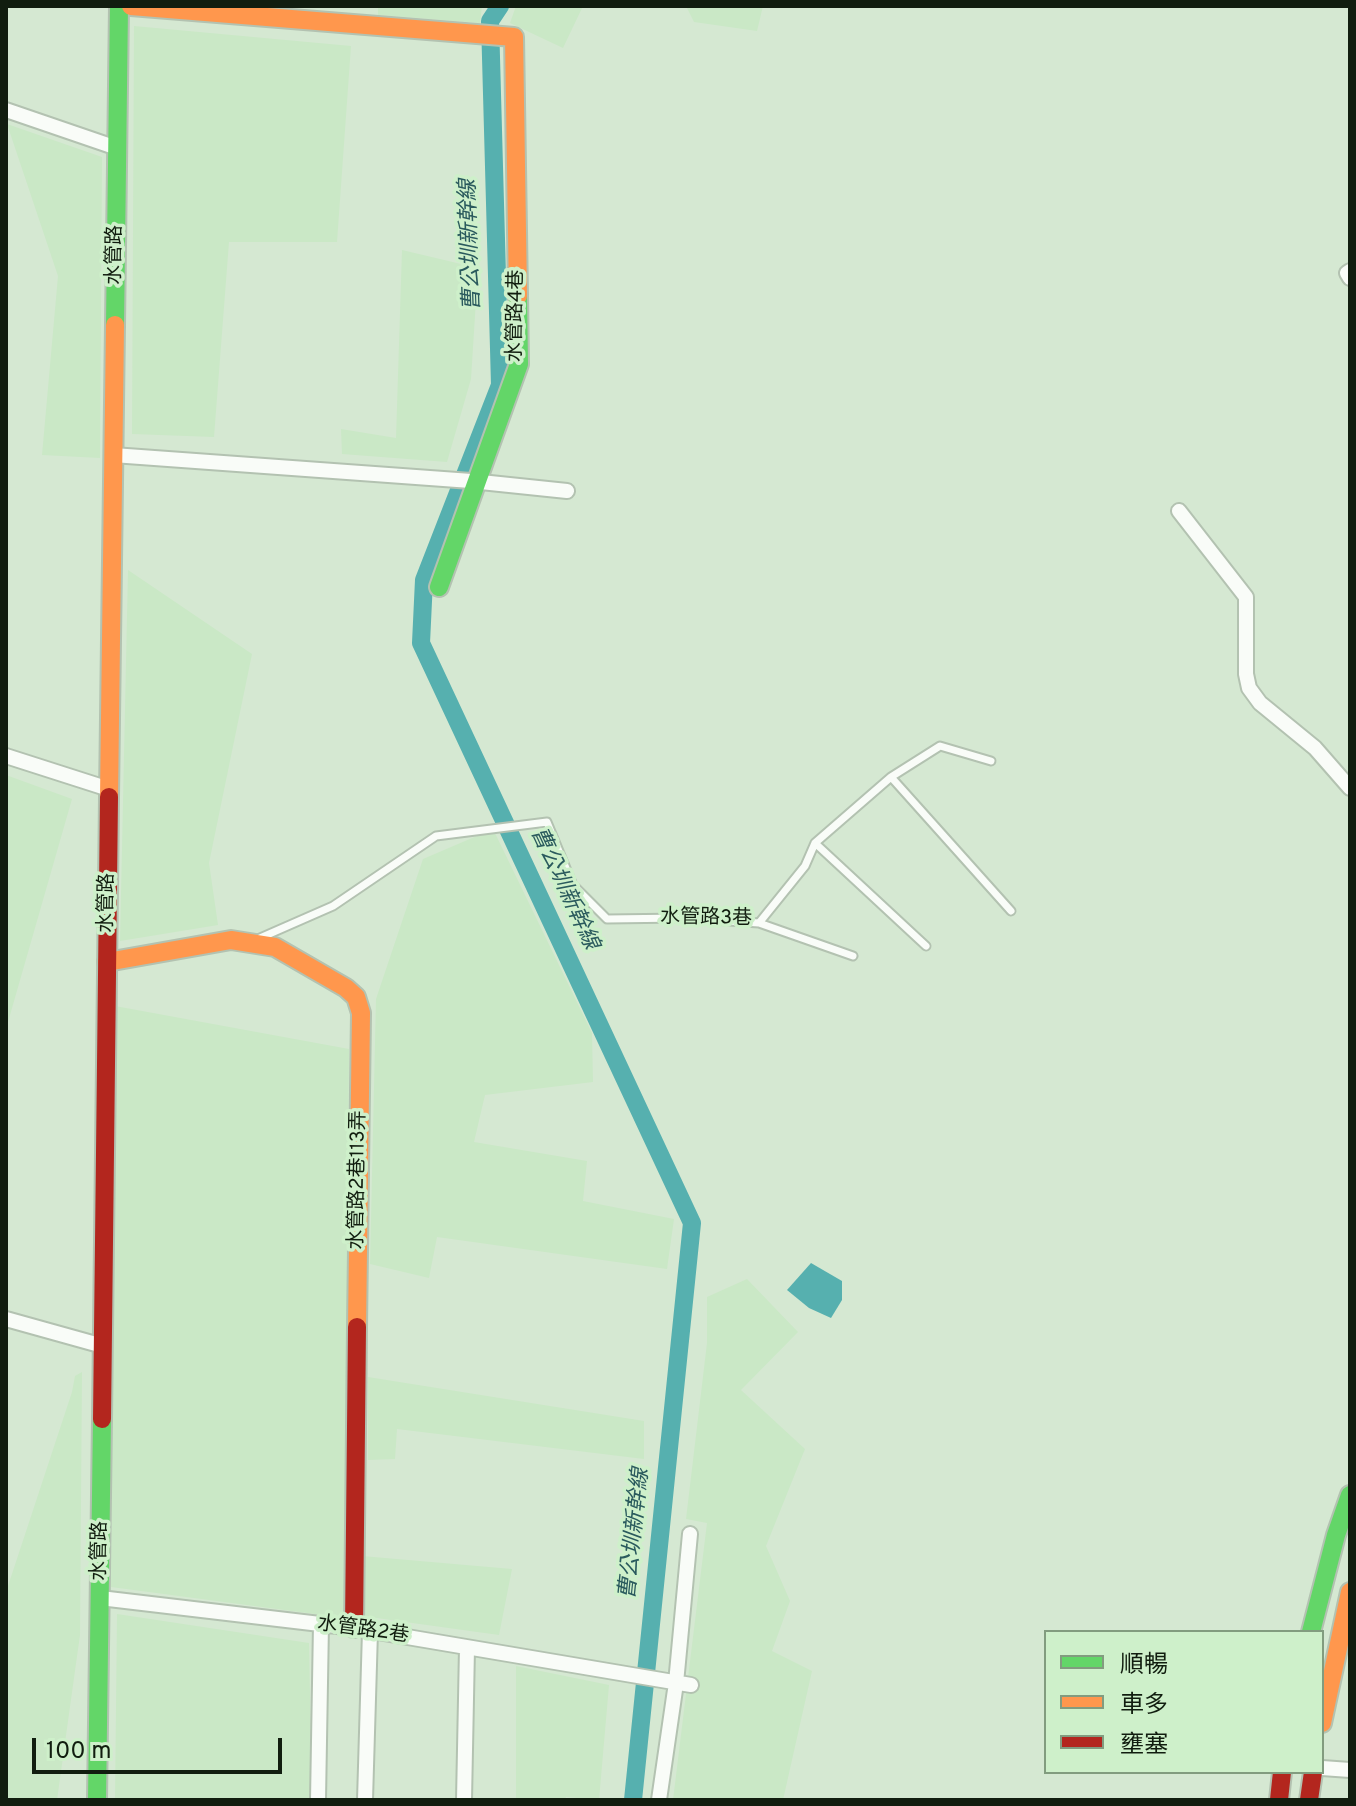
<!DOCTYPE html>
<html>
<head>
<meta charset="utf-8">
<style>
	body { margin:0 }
	#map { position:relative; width:1356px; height:1806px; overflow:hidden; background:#d5e8d2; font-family:Overpass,"Noto Sans TC",sans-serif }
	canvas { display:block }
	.frame { position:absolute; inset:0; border:8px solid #111d0f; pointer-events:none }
	.legend { position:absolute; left:1044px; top:1630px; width:280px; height:144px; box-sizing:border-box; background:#cef0ca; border:2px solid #829c7f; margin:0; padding:10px 14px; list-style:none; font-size:24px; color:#111d0f }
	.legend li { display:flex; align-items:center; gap:16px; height:40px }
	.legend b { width:40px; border:2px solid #829c7f }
	.scale { position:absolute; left:32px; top:1738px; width:250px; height:36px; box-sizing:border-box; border:4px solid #111d0f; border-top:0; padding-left:10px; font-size:24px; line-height:28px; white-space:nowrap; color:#111d0f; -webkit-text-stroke:6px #cef0ca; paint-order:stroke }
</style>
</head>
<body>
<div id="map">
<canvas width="1356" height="1806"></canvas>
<div class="frame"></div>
<ul class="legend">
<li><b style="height:10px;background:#63d668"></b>順暢</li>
<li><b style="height:10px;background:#ff974d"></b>車多</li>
<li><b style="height:10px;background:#b3261e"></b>壅塞</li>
</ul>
<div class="scale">100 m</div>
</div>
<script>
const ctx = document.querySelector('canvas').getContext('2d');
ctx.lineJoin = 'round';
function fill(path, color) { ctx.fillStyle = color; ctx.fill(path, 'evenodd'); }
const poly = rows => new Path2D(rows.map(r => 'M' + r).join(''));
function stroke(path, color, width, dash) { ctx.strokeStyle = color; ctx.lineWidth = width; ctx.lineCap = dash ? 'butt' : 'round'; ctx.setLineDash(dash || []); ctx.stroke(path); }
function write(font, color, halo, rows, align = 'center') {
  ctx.font = font + ' Overpass,"Noto Sans TC",sans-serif'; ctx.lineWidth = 7; ctx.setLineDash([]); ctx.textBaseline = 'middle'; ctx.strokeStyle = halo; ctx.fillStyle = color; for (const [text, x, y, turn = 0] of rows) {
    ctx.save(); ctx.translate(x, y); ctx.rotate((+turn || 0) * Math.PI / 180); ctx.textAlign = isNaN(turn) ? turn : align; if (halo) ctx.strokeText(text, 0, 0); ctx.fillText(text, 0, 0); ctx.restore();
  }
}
fill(poly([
	[378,6,482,6,480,23,378,15],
	[516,6,583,6,563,48,510,23],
	[686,6,763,6,757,31,694,22],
	[134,26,351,46,337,242,229,242,214,437,132,434],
	[7,124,102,157,100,458,42,455,58,276],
	[402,250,478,268,471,379,447,462,342,454,341,429,396,438],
	[128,570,252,654,209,863,218,925,120,941],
	[6,775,72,799,6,1029],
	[493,829,592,1033,593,1082,485,1095,474,1142,587,1161,583,1201,674,1219,667,1269,437,1237,429,1278,370,1264,376,999,423,859],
	[115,1006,349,1049,345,1618,111,1587],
	[747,1279,798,1332,741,1390,805,1449,766,1546,790,1601,772,1651,812,1671,783,1800,673,1800,707,1523,686,1519,707,1343,707,1297],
	[82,1372,80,1635,57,1800,6,1800,6,1592,72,1392,75,1376],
	[368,1377,644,1421,644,1459,397,1429,395,1459,368,1460],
	[362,1556,512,1569,499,1635,362,1616],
	[117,1614,309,1643,312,1800,115,1800],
	[516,1666,609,1685,599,1800,566,1797,565,1800,516,1800]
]), '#cae8c6');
fill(poly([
	[811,1263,842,1281,842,1300,831,1318,809,1308,787,1290]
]), '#56b0af');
stroke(poly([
	[500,6,490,21,500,385,424,580,421,643,692,1223,633,1800]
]), '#56b0af', 18);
const lane = poly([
	[891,777,1011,911],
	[815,843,926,946],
	[759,923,853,956],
	[260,938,333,906,436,836,547,822,573,885,607,919,683,918,759,923,805,866,815,843,891,777,940,746,991,761]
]);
const street = poly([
	[6,110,117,148],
	[1350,271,1347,273,1350,278],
	[113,455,471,481,567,491],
	[1179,511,1246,597,1246,674,1249,688,1260,703,1315,748,1350,788],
	[6,756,109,789],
	[6,1319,103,1346],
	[100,1598,354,1628,691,1685],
	[1322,1768,1350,1770],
	[318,1800,321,1624],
	[365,1800,370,1631],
	[464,1800,467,1648],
	[659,1800,676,1683,690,1534]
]);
const fast = poly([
	[115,325,119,6],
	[439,587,519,364,518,296],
	[1311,1632,1336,1535,1350,1495],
	[97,1800,102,1419]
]);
const slow = poly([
	[131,6,514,37,518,296],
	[109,797,115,325],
	[107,962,231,940,275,947,346,988,356,997,361,1013,357,1327],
	[1322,1723,1350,1592]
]);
const jam = poly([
	[102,1419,109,797],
	[354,1628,357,1327],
	[1279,1800,1282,1772],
	[1309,1800,1313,1772]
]);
stroke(lane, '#b3c2b1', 11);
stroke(street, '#b3c2b1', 18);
stroke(fast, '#b3c2b1', 22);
stroke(slow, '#b3c2b1', 22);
stroke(jam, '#b3c2b1', 22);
stroke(lane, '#f9fcf8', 7);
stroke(street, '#f9fcf8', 14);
stroke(fast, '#63d668', 18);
stroke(slow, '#ff974d', 18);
stroke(jam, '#b3261e', 18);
write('20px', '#111d0f', '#cef0ca', [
	["水管路",116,255,-89],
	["水管路4巷",517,316,-89],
	["水管路",108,903,-89],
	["水管路3巷",706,919,1],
	["水管路2巷113弄",359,1180,-89],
	["水管路",101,1551,-89],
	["水管路2巷",363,1631,8]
]);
write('italic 22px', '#2a5a5d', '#cef0ca', [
	["曹公圳新幹線",472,245,-92],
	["曹公圳新幹線",563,889,65],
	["曹公圳新幹線",636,1534,-84]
]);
</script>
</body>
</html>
